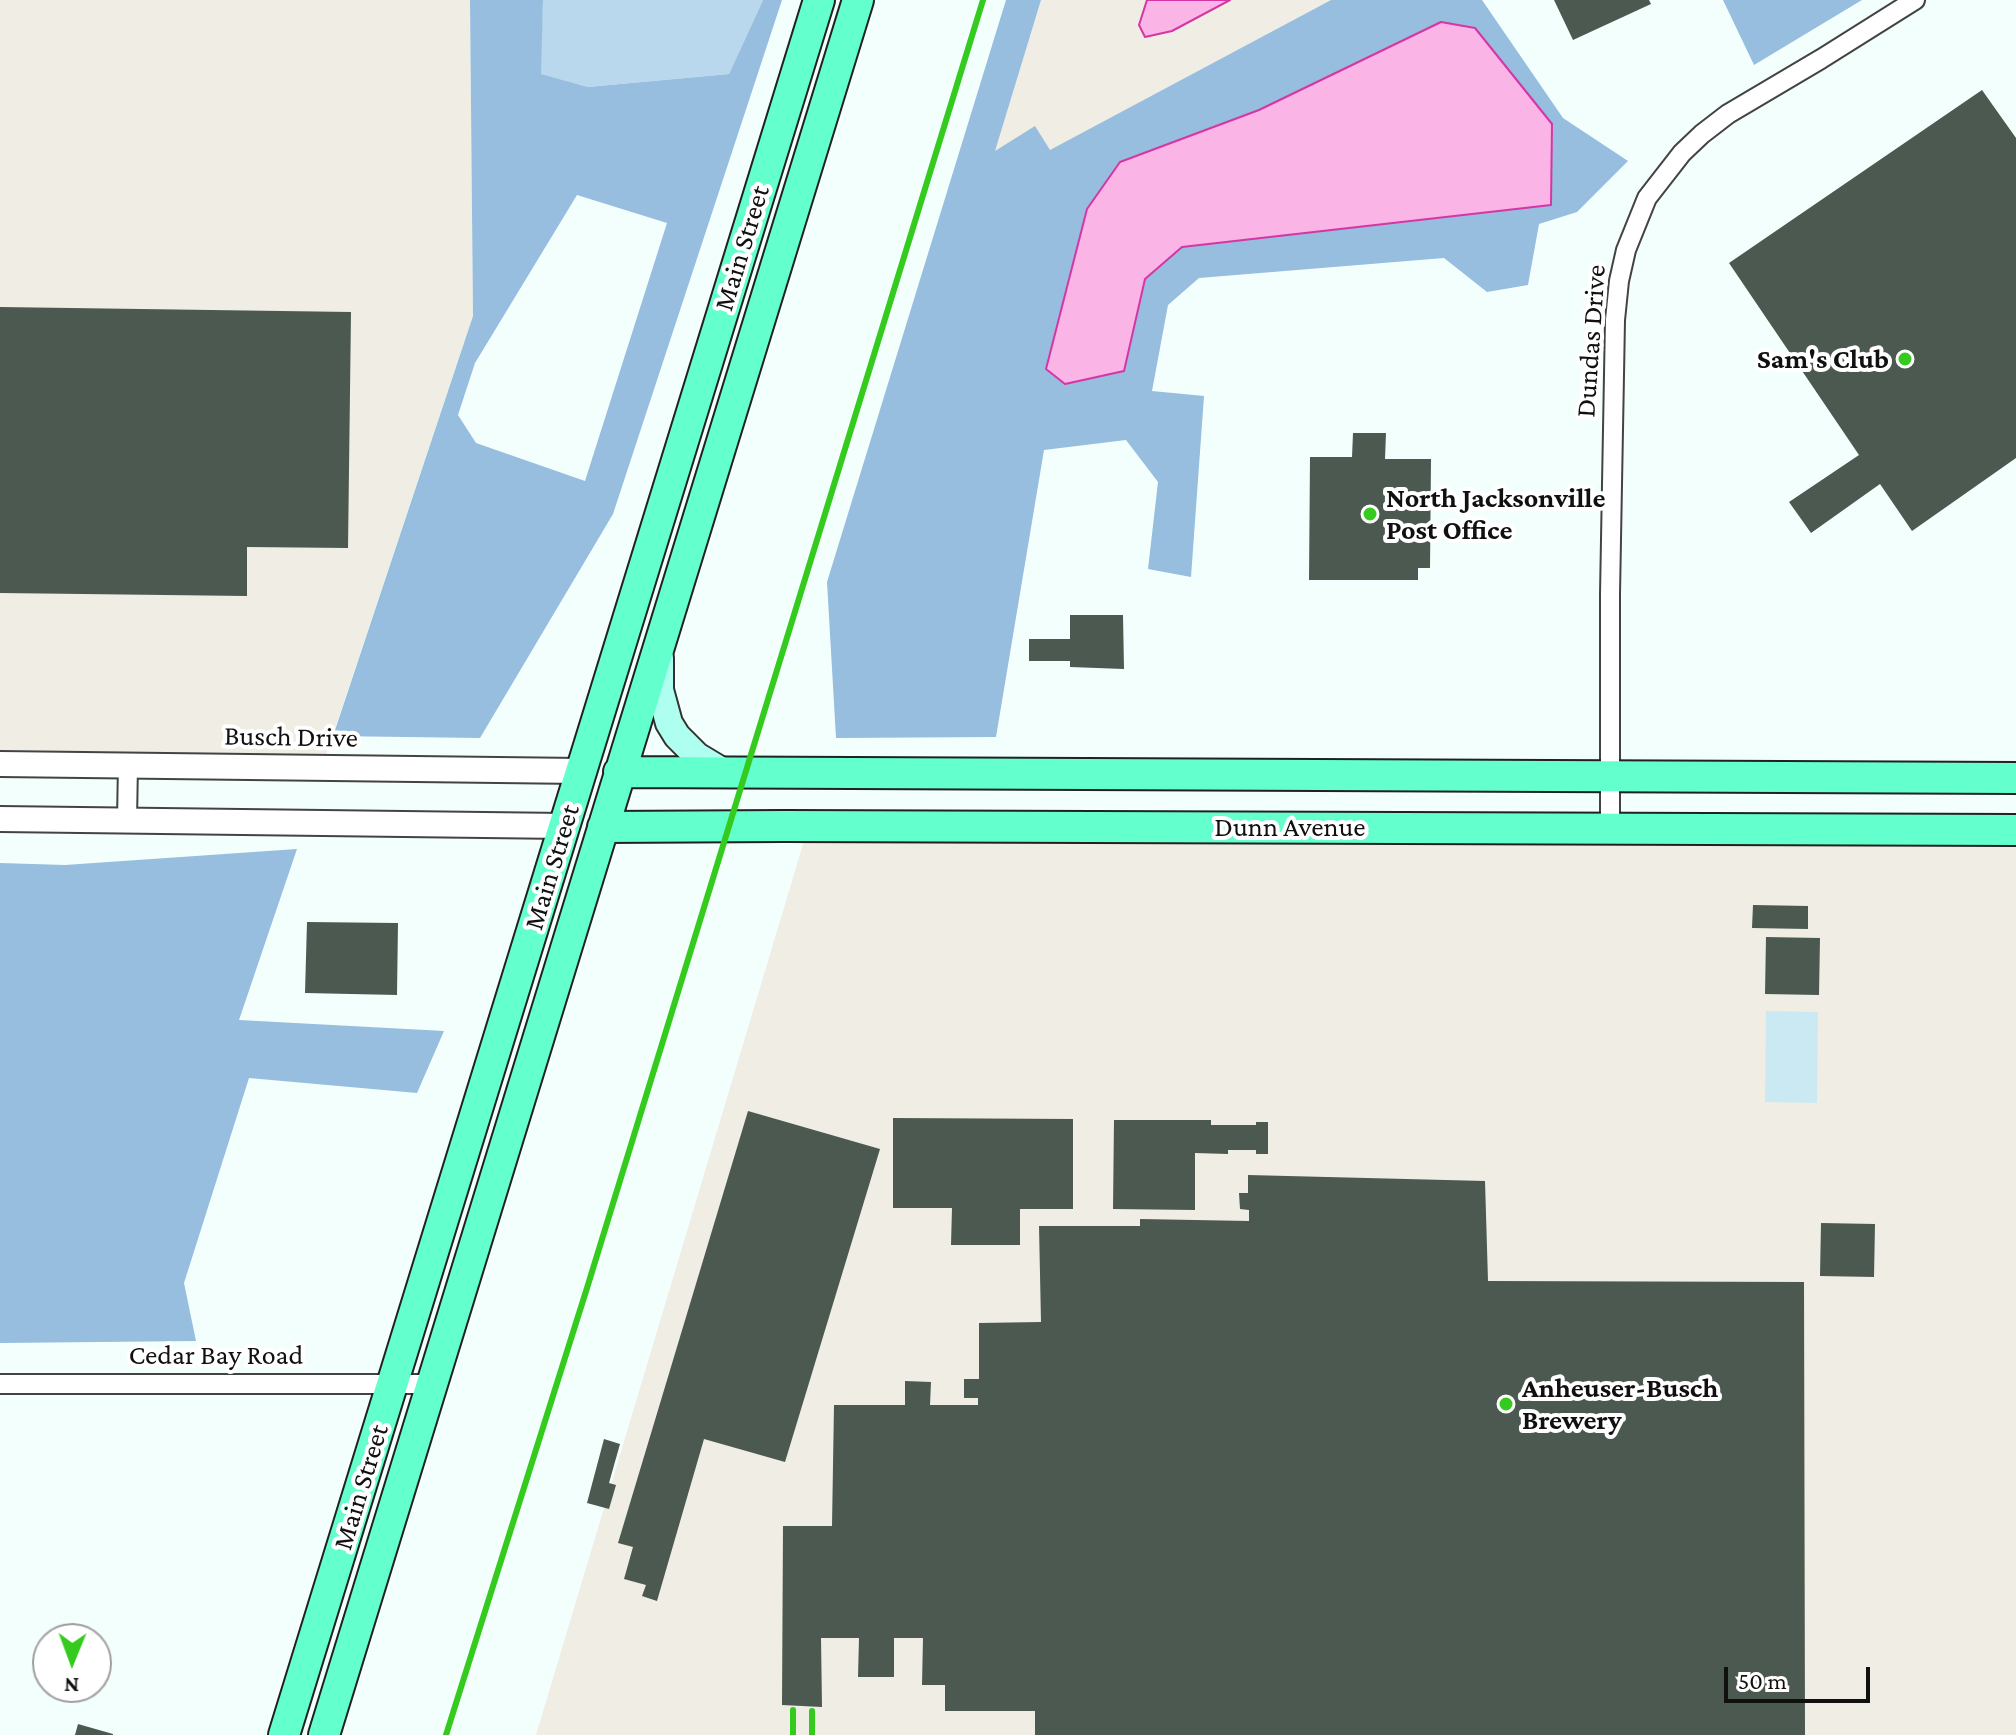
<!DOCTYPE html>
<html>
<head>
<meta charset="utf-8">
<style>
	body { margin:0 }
	#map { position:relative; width:2016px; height:1735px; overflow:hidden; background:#f3fffc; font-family:"Crimson Pro",serif }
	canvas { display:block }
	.north { position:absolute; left:32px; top:1623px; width:80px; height:80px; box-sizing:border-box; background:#fff; border:2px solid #9f9f9f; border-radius:50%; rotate:181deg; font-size:22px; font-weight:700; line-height:32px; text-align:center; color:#101010 }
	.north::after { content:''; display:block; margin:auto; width:28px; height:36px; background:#35ca1e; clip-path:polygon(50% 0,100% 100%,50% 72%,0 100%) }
	.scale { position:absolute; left:1724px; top:1667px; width:146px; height:36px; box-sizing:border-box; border:4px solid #101010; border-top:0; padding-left:10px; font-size:24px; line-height:28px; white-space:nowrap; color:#101010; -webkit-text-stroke:6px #fff; paint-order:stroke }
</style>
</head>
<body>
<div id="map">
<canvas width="2016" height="1735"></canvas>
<div class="north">N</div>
<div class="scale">50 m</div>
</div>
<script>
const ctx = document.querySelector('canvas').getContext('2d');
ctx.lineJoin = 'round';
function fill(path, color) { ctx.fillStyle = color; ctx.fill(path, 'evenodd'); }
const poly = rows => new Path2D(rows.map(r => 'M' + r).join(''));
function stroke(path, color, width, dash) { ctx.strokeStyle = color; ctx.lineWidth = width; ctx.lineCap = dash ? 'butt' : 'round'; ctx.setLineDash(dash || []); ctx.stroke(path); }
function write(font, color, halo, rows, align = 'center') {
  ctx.font = font + ' "Crimson Pro",serif'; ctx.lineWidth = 8; ctx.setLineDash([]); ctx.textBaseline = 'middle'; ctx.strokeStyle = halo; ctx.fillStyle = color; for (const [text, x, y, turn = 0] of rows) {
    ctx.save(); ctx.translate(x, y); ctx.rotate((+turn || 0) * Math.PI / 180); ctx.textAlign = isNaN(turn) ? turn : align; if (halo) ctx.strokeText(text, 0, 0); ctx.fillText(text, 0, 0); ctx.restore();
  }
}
fill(poly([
	[0,0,470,0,473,316,326,755,0,750],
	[1041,0,1331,0,1049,151,994,152],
	[804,841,2016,845,2016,1735,536,1735]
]), '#efede4');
fill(poly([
	[543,0,763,0,729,74,588,87,540,74]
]), '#b9d8ed');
fill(poly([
	[470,0,543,0,541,74,588,87,729,74,763,0,782,0,613,514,480,738,333,736,473,316],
	[577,195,667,223,585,481,476,443,458,415,475,363],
	[1006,0,1041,0,995,151,1035,126,1050,150,1331,0,1482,0,1563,118,1628,161,1577,212,1539,224,1528,285,1487,292,1444,258,1199,278,1168,305,1152,391,1204,396,1191,577,1148,569,1158,482,1126,440,1044,450,996,737,836,738,827,582],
	[1259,110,1550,205,1181,247,1145,279,1120,162],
	[1723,0,1862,0,1754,65],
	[297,849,239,1020,444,1031,417,1093,249,1078,184,1283,196,1341,0,1343,0,863,65,865]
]), '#97bddf');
fill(poly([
	[1766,1011,1818,1012,1817,1103,1765,1102]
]), '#cbe9f3');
const water = poly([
	[1147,0,1230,0,1172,31,1145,37,1139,25,1147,0],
	[1441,22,1475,28,1552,124,1551,205,1182,247,1145,279,1124,371,1065,384,1046,369,1087,209,1120,162,1259,110,1441,22]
]);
fill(water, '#fab4e6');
stroke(water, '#d636a3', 2);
fill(poly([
	[1554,0,1649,0,1651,4,1573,40],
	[1982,90,2016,138,2016,458,1912,531,1880,484,1811,533,1789,502,1859,455,1729,263],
	[0,307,351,312,348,548,247,547,247,596,0,593],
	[1353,433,1386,433,1385,459,1431,459,1430,568,1418,568,1418,580,1309,580,1310,457,1352,457],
	[1070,615,1123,615,1124,669,1070,667,1070,661,1029,661,1029,639,1070,639],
	[1753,905,1808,906,1808,929,1752,928],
	[307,922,398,923,397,995,305,993],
	[1766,937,1820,938,1819,995,1765,994],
	[748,1111,880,1149,785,1462,704,1439,657,1601,642,1596,646,1585,624,1579,633,1547,618,1543],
	[893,1118,1073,1119,1073,1209,1020,1209,1020,1245,951,1245,952,1208,893,1208],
	[1114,1120,1211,1120,1211,1125,1256,1125,1256,1122,1268,1122,1268,1154,1256,1154,1256,1150,1228,1150,1228,1154,1195,1153,1195,1210,1113,1209],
	[1248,1175,1485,1181,1488,1281,1804,1282,1805,1735,1035,1735,1035,1711,945,1711,945,1685,922,1685,923,1638,894,1638,894,1677,858,1677,859,1638,821,1638,822,1707,782,1705,783,1526,832,1526,834,1405,905,1405,905,1381,931,1382,930,1405,978,1405,978,1398,964,1398,964,1379,979,1379,979,1323,1041,1322,1039,1226,1140,1226,1140,1219,1249,1221,1249,1210,1240,1209,1239,1193,1248,1193],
	[1821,1223,1875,1224,1874,1277,1820,1276],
	[604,1439,620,1444,609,1483,616,1485,609,1509,587,1503],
	[78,1724,113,1734,113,1735,75,1735]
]), '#4b5950');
const minor = poly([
	[127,820,128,764],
	[1610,829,1610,594,1615,320,1619,281,1626,250,1647,198,1682,153,1702,134,1728,114,1821,59,1915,0],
	[0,1384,432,1384]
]);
const tertiary = poly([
	[0,764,581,771],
	[0,819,565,826]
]);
const secondary = poly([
	[660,658,660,690,669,723,677,736,697,756,727,774]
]);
const primary = poly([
	[619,772,2016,778],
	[603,827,784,826,2016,830],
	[284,1735,819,0],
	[324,1735,858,0]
]);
stroke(minor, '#434343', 22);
stroke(tertiary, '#434343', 28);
stroke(secondary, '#323232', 30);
stroke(primary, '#212121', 34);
stroke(minor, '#fff', 18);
stroke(tertiary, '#fff', 24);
stroke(secondary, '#aeffef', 26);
stroke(primary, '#63ffcc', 30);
stroke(poly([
	[446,1735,587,1288,983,0],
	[793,1735,793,1710],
	[812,1735,812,1711]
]), '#35ca1e', 6);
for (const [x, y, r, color] of [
	[1905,359,8,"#35ca1e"],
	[1370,514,8,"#35ca1e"],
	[1506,1404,8,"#35ca1e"]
]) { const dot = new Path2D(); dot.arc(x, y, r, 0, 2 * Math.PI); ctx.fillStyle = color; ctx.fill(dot); stroke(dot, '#fff', 3); }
write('28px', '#101010', '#fff', [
	["Main Street",742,248,-73],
	["Dundas Drive",1591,341,-86],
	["Busch Drive",291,737,1],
	["Dunn Avenue",1290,827],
	["Main Street",552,867,-73],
	["Cedar Bay Road",216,1355],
	["Main Street",361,1487,-73]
]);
write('bold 28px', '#101010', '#fff', [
	["Sam's Club",1889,359,"right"],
	["North Jacksonville",1386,498],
	["Post Office",1386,530],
	["Anheuser-Busch",1522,1388],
	["Brewery",1522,1420]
], 'left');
</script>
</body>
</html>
